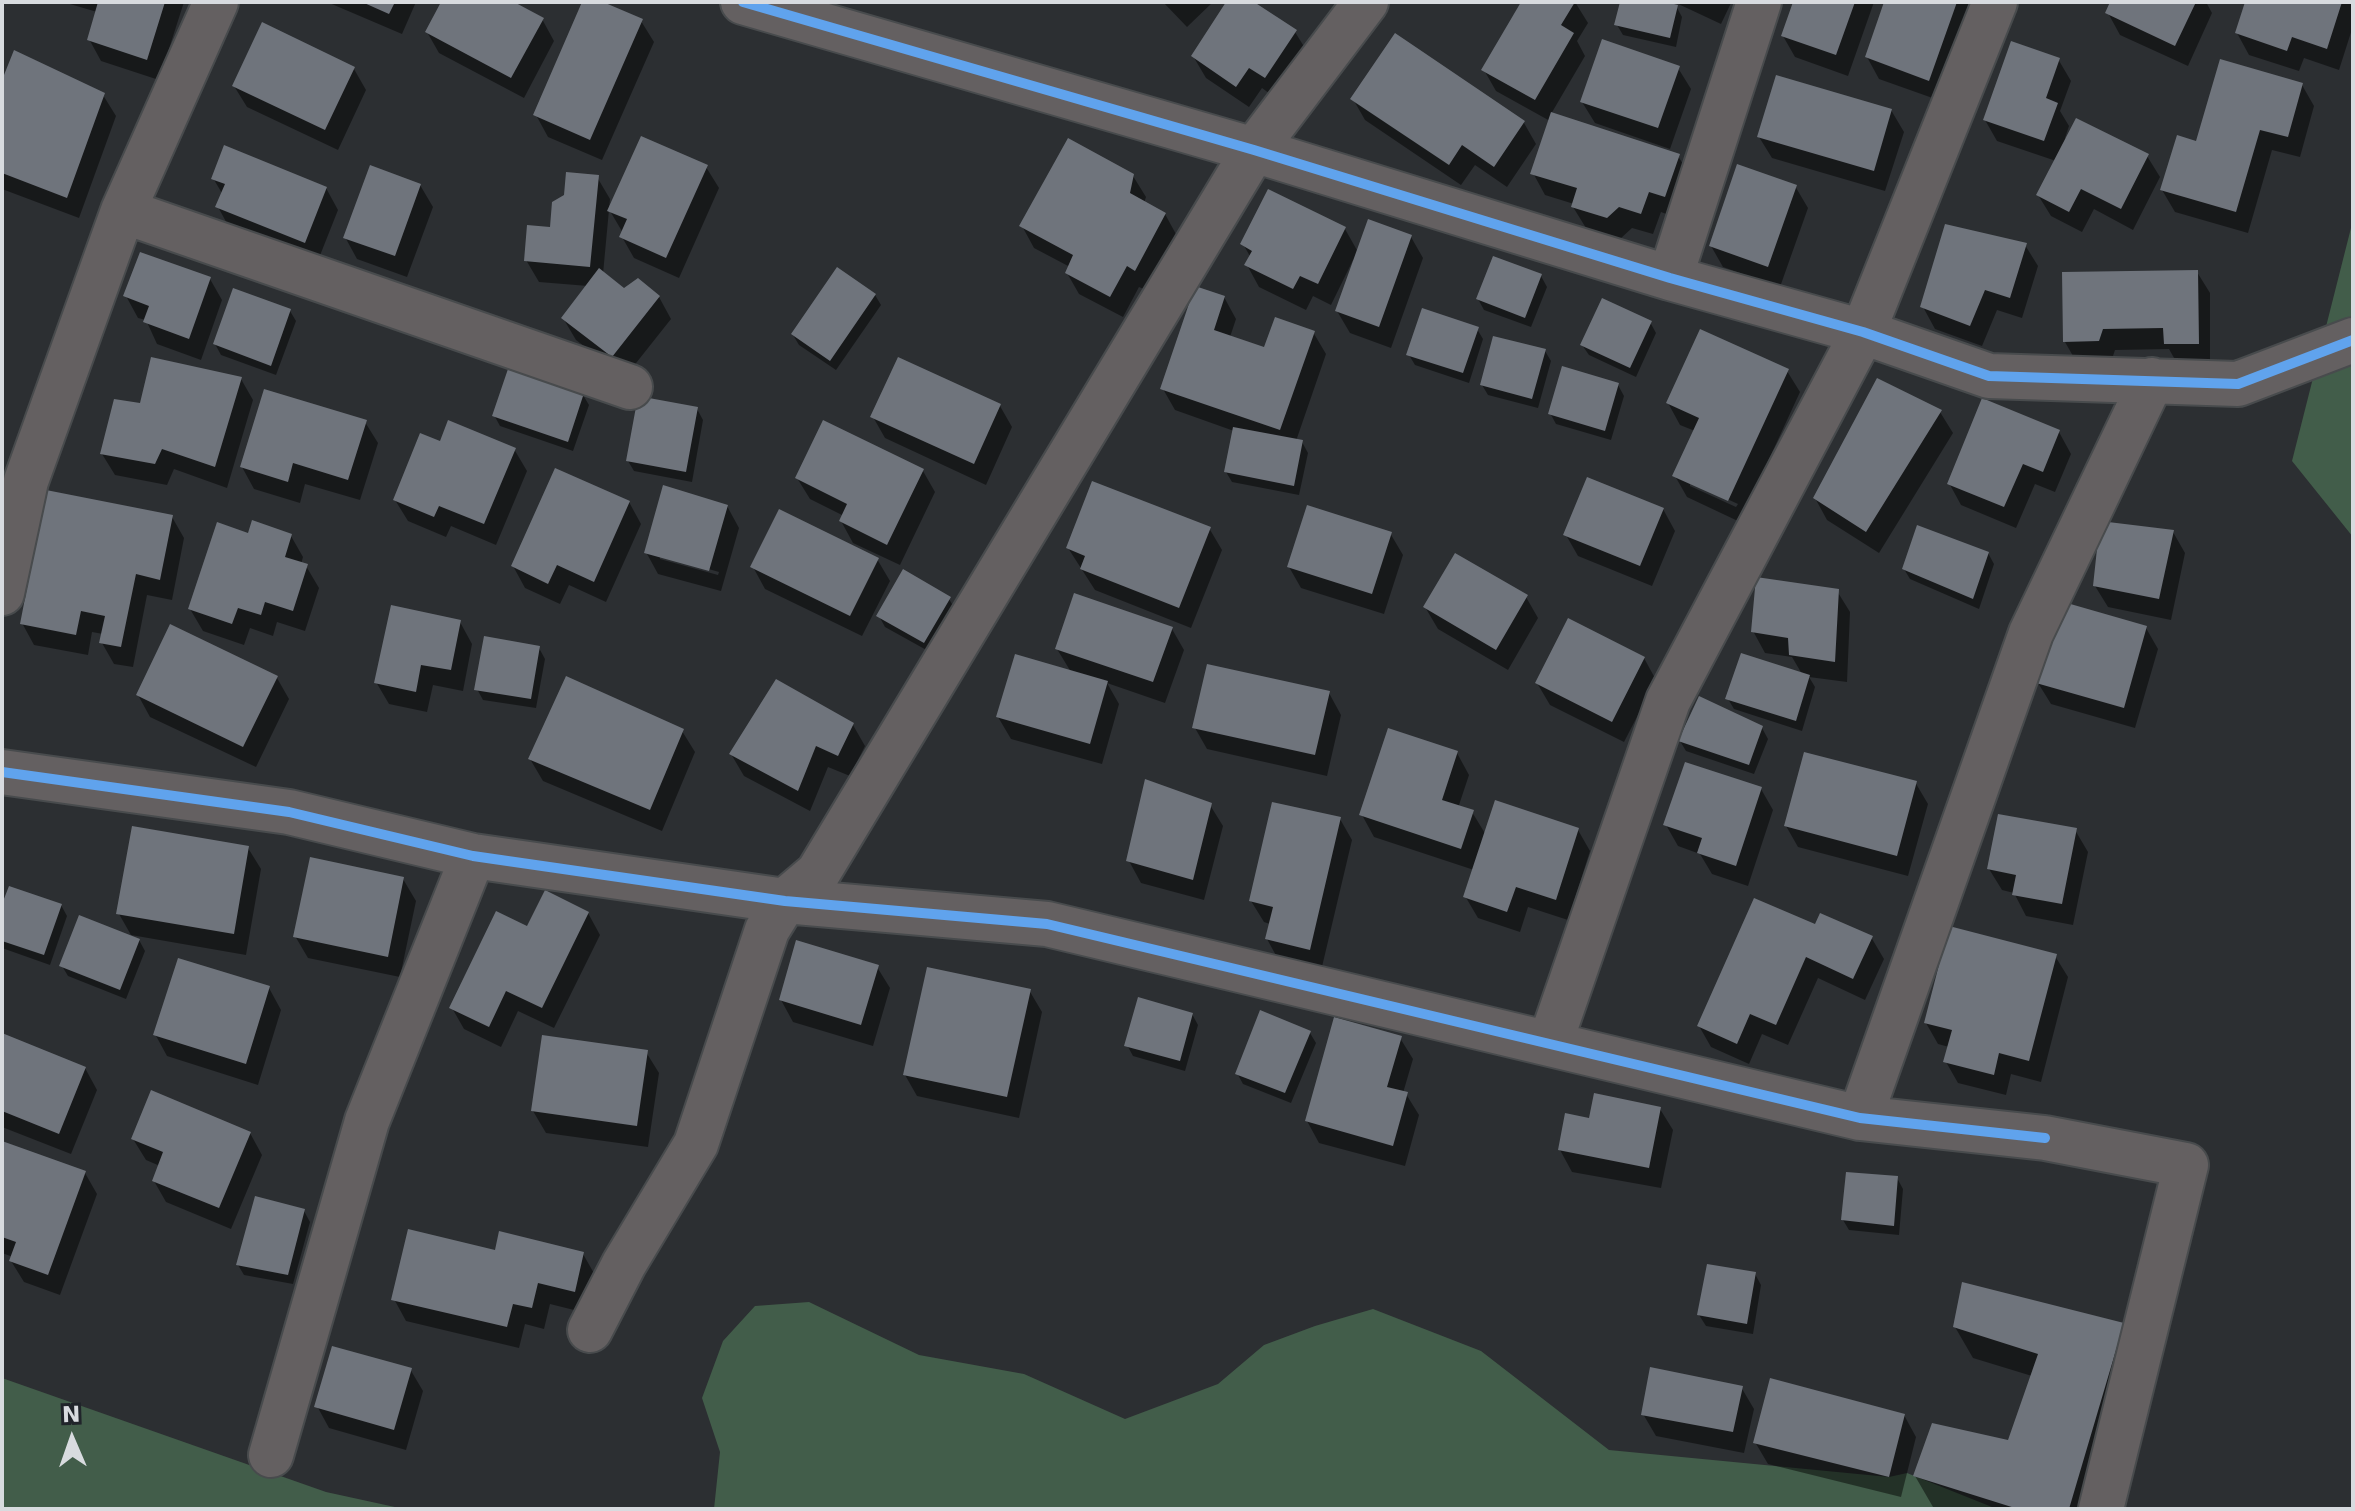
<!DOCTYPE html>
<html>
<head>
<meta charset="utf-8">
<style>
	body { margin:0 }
	#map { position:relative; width:2355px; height:1511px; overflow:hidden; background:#2c2f32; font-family:"DejaVu Sans",sans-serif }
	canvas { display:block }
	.frame { position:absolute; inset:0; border:4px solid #d8dbdf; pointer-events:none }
	.north { position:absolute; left:32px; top:1399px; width:80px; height:80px; -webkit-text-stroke:6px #20242a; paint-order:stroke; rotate:358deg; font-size:22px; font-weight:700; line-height:32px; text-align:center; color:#d8dbdf }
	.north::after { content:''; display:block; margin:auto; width:28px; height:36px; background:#d8dbdf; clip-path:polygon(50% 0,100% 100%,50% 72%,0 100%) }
</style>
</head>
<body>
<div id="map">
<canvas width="2355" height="1511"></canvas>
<div class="frame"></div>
<div class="north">N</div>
</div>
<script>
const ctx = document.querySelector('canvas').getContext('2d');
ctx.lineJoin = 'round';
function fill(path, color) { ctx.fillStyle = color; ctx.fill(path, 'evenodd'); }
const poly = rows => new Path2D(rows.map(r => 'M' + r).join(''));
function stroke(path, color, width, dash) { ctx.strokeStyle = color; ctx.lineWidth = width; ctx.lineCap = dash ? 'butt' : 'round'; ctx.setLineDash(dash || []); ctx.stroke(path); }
fill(poly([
	[2353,220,2353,537,2292,461],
	[809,1302,919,1355,1024,1374,1125,1419,1218,1384,1264,1345,1315,1326,1373,1309,1481,1351,1609,1450,1889,1477,1907,1473,1997,1509,714,1509,720,1452,702,1398,723,1341,755,1306],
	[2,1378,326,1492,404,1509,2,1509]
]), '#425d4a');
fill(poly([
	[63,2,184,2,159,80,101,61,89,39,97,12],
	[327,2,416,2,402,34],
	[443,2,510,2,542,19,554,41,524,98,439,53,427,32],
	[585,2,598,2,641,21,654,42,602,160,548,137,536,115],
	[1163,2,1213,2,1187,27],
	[1229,2,1250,2,1295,32,1308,53,1277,99,1262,88,1249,107,1206,78,1193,56],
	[1523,2,1575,2,1588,23,1577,41,1585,56,1551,114,1678,156,1691,177,1677,218,1661,212,1653,234,1632,228,1620,239,1586,228,1573,207,1574,204,1545,195,1533,173,1550,121,1496,91,1484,70],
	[1622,2,1657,2,1676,6,1682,17,1676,47,1623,35,1617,25],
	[1674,2,1730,2,1731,3,1721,24],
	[1795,2,1874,2,1848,76,1795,57,1783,36],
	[1887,2,1976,2,1941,101,1879,79,1867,57],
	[2113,2,2206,2,2212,13,2188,66,2120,35,2108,13],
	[2247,2,2353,2,2353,26,2339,70,2304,58,2299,71,2249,55,2237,33],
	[1396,36,1524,123,1536,144,1507,187,1475,165,1461,185,1365,120,1353,99],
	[2058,59,2071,81,2060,111,2069,126,2065,138,2147,156,2160,177,2133,230,2094,209,2082,232,2051,216,2038,195,2056,161,1997,141,1985,120],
	[1678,68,1691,89,1670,149,1595,123,1582,102],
	[354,69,366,90,338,150,247,107,234,86],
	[2,85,103,95,116,116,79,218,2,189],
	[2302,85,2314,106,2300,157,2272,150,2248,233,2175,212,2162,190,2198,144],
	[1891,110,1904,132,1885,191,1772,158,1759,137],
	[706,167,719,188,679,278,634,258,622,237,623,233,610,211],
	[1133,176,1146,197,1144,203,1165,214,1177,236,1148,291,1139,287,1123,317,1079,294,1067,273,1070,267,1034,248,1022,226],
	[597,177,610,199,603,274,624,291,659,297,671,319,625,377,576,340,563,318,588,286,539,282,526,260],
	[213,178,326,188,338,210,317,263,230,229,218,207,223,195],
	[420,185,433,207,407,277,357,259,345,237],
	[1795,186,1808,208,1780,287,1723,267,1711,246],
	[1345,229,1358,252,1411,237,1423,258,1391,348,1350,333,1337,311,1355,261,1353,260,1331,305,1313,296,1306,310,1259,287,1247,265,1251,258,1243,244],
	[2025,245,2038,266,2022,318,1997,310,1982,346,1935,329,1923,307],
	[2197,272,2210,293,2210,365,2178,365,2169,349,2115,350,2111,362,2077,363,2065,342],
	[1541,276,1547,287,1531,327,1484,310,1478,299],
	[210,279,222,300,201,360,157,344,146,320,138,318,126,296],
	[875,295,881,305,836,370,799,345,793,335],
	[1224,297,1236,319,1230,337,1265,349,1313,332,1326,354,1296,441,1302,442,1308,453,1299,495,1232,482,1226,472,1234,431,1175,410,1163,389],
	[290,311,296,321,276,375,221,355,215,344],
	[1650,322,1656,333,1636,377,1589,355,1582,345],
	[1477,329,1483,339,1469,383,1415,365,1409,355],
	[1545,351,1551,361,1538,408,1488,395,1482,385],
	[1787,371,1800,392,1740,522,1687,497,1675,476,1695,431,1680,425,1668,403],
	[1690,482,1738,504,1736,507,1690,486],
	[241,379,253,400,227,488,174,469,167,485,115,475,102,454,141,406],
	[1618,385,1624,396,1611,440,1556,424,1550,413],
	[583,395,589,405,573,451,500,426,494,415],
	[1000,406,1012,427,986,485,885,438,873,417],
	[697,409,703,420,692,482,634,471,628,461],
	[1940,412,1953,433,1879,553,1827,520,1815,498],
	[365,422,378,443,360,500,305,484,300,503,254,489,242,467],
	[2059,432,2071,454,2055,492,2035,484,2016,528,1961,505,1949,483],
	[441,444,514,449,527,471,496,545,451,526,446,537,408,521,395,500],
	[923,471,935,492,900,565,853,543,841,521,844,516,810,499,797,478],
	[629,502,641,524,606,602,569,585,560,604,525,588,513,566],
	[727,506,739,528,721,591,658,574,646,552],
	[660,555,719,572,718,575,660,559],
	[1663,509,1675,531,1652,586,1578,556,1566,535],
	[172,517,184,538,172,600,147,595,133,667,114,664,102,643,103,634,92,632,88,655,34,645,22,623],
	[1209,528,1222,550,1191,628,1095,590,1068,548],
	[2173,532,2185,553,2171,620,2108,607,2095,586],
	[1390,533,1403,555,1384,614,1301,588,1289,567],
	[249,535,291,536,303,557,301,564,306,566,319,588,305,631,277,622,273,636,250,628,244,645,203,631,190,609],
	[1988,553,1994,564,1979,609,1910,579,1904,569],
	[877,559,890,581,862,636,765,589,753,567],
	[1837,591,1850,612,1847,682,1809,677,1815,687,1802,731,1734,709,1728,699,1802,674,1792,657,1765,653,1753,631],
	[1526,597,1538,618,1508,670,1438,629,1425,607],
	[949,599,955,609,930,652,885,627,879,616],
	[460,622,472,644,463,691,433,685,427,712,389,704,376,682],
	[2146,628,2158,649,2135,728,2051,704,2038,683],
	[1172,629,1184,650,1165,703,1107,683,1119,704,1102,764,1011,739,998,717,1071,672,1057,649],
	[539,648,545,659,536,708,483,700,477,689],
	[1644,658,1656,680,1624,742,1550,705,1537,683],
	[277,678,289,699,256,767,150,717,138,695],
	[1329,693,1341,715,1327,776,1207,749,1195,728],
	[853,725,865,746,850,776,828,767,810,811,744,776,731,754],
	[1762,728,1768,739,1754,774,1686,751,1680,741],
	[682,731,695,752,662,831,543,781,530,759],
	[1457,753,1469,775,1458,808,1472,812,1486,835,1578,830,1590,851,1568,920,1528,907,1520,932,1478,918,1465,896,1474,870,1374,837,1362,815],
	[1915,782,1928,804,1908,876,1798,847,1786,826],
	[1761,789,1773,810,1748,886,1712,874,1700,854,1678,846,1666,825],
	[1210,805,1223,826,1204,900,1141,883,1129,861],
	[1340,819,1352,840,1321,971,1279,961,1267,939,1270,924,1264,922,1251,901],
	[2075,830,2088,852,2073,925,2026,916,2014,893,2002,890,1989,869],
	[248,848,261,869,246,955,131,935,119,914],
	[403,879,416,901,400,977,308,958,295,936],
	[61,905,67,916,50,965,2,948,2,910],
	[588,913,600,935,554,1028,518,1011,501,1047,464,1029,452,1008,528,929],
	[1816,927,1871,937,1884,959,1865,1000,1818,978,1788,1045,1762,1034,1749,1064,1711,1047,1699,1026],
	[139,940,145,951,126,999,68,976,62,966],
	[2055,956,2068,977,2041,1082,2011,1074,2006,1095,1958,1083,1946,1062,1949,1047,1938,1044,1926,1023],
	[877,967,890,988,873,1046,793,1022,781,1000],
	[269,988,281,1010,258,1085,167,1056,155,1034],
	[1029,990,1042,1012,1019,1118,917,1096,905,1075],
	[1192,1014,1198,1025,1185,1071,1133,1056,1127,1045],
	[1310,1033,1316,1043,1291,1103,1243,1084,1237,1073],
	[2,1038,85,1068,97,1090,71,1154,2,1127],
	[1400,1038,1413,1059,1403,1093,1406,1094,1419,1115,1405,1166,1319,1143,1307,1121],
	[646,1052,659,1073,648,1147,546,1133,533,1111],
	[1660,1109,1673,1130,1661,1188,1572,1172,1560,1150,1590,1120],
	[250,1133,262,1155,231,1229,166,1202,154,1181,160,1166,146,1160,133,1139],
	[2,1143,85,1173,97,1194,60,1295,24,1282,11,1261,13,1257,2,1253],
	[1897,1178,1903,1189,1899,1235,1849,1230,1843,1220],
	[304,1211,310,1222,293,1284,244,1275,238,1265],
	[496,1252,583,1254,595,1275,586,1313,550,1304,544,1329,525,1324,519,1348,406,1321,394,1299],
	[1755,1274,1761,1285,1753,1334,1706,1326,1699,1315],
	[2123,1325,2141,1356,2095,1509,1941,1509,1933,1507,1915,1476,2009,1442,2032,1376,1973,1358,1955,1327],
	[410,1369,423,1391,406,1450,329,1428,317,1406],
	[1741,1387,1754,1409,1744,1453,1656,1436,1643,1414],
	[1904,1415,1916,1437,1901,1497,1768,1464,1755,1442]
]), '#0007');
fill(poly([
	[98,2,165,2,147,60,87,40],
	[362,2,395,2,389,14],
	[441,2,514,2,544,18,511,78,425,32],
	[582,2,603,2,643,19,590,140,533,115],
	[1226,2,1254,2,1297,30,1265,78,1249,68,1236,87,1191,56],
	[1521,2,1575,2,1561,25,1574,33,1535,100,1481,70],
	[1620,2,1666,2,1678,5,1670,38,1614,25],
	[1793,2,1855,2,1836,55,1781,36],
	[1884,2,1957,2,1929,81,1865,57],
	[2110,2,2196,2,2175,46,2105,13],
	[2245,2,2342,2,2327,49,2292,37,2287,51,2235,33],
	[262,22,355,67,325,130,232,86],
	[1395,33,1525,121,1494,167,1462,145,1449,165,1350,99],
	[1602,39,1680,66,1658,128,1580,102],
	[2011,41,2060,58,2046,98,2058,103,2044,141,1983,120],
	[14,50,105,93,67,198,2,173,2,80],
	[2220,59,2303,83,2288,137,2260,130,2236,212,2160,190,2177,135,2196,141],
	[1776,75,1892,109,1874,171,1757,137],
	[1551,112,1680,154,1665,197,1649,192,1641,214,1619,207,1607,218,1571,207,1577,188,1530,174],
	[2076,118,2149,154,2121,209,2081,189,2069,212,2036,195],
	[641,136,708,165,666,258,619,237,627,219,607,211],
	[1068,138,1134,174,1130,193,1166,213,1135,271,1127,266,1110,297,1065,273,1073,255,1019,226],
	[224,145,327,187,305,243,215,207,225,184,211,179],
	[1737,164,1797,185,1768,267,1709,246],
	[370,165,421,184,395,256,343,238],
	[566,172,599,175,590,267,524,261,527,225,550,227,552,202,564,195],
	[1268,189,1346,227,1318,284,1300,276,1293,289,1244,265,1252,251,1240,244],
	[1368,219,1412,235,1379,327,1335,311],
	[1945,224,2027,243,2010,298,1985,290,1970,326,1920,307],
	[140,252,211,277,189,339,143,322,149,306,123,296],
	[1493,256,1542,274,1525,318,1476,299],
	[837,267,876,294,830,361,791,334],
	[599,268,624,288,638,278,660,296,612,357,561,318],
	[2198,270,2199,344,2164,344,2163,328,2103,329,2099,341,2063,342,2062,272],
	[1195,286,1225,296,1214,330,1264,347,1275,317,1315,331,1280,430,1160,389],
	[233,288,291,309,271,366,213,344],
	[1602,298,1652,321,1630,368,1580,345],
	[1422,308,1479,327,1463,373,1406,355],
	[1700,329,1789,369,1728,501,1672,476,1699,418,1666,403],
	[1493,336,1546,349,1532,399,1480,385],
	[151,357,242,377,215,467,162,449,155,464,100,454,114,399,140,403],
	[898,357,1001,404,974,464,870,417],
	[509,366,584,393,568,442,492,416],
	[1562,366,1619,383,1605,431,1548,414],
	[1877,378,1942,410,1866,532,1813,498],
	[264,389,367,420,348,480,293,463,288,482,240,467],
	[638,396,698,407,686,472,626,461],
	[1982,398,2060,430,2043,472,2023,464,2004,507,1947,484],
	[448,420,516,448,484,524,439,506,434,517,393,500,420,433,440,441],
	[823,420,924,469,887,545,839,521,847,504,795,478],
	[1233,427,1303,440,1294,486,1224,472],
	[555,468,630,501,594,582,557,565,548,584,511,566],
	[1587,477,1664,508,1640,566,1563,535],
	[1092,481,1211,527,1179,608,1080,569,1085,556,1066,548],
	[663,485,728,505,709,571,644,553],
	[46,490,173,515,160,580,136,574,121,647,99,643,105,616,81,611,76,635,20,624],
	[1307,505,1392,532,1372,594,1287,567],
	[779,509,879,558,850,616,750,567],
	[252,520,292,534,285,557,308,564,293,611,265,602,261,615,238,608,232,624,188,609,217,522,248,533],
	[2100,521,2174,530,2159,599,2093,586],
	[1917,525,1989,552,1973,599,1902,569],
	[1455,553,1528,595,1496,650,1423,607],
	[903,569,951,597,924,643,876,616],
	[1756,577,1839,589,1835,662,1789,655,1788,638,1751,632],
	[1074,593,1173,627,1153,682,1055,649],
	[2060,601,2147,626,2124,708,2036,683],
	[391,605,461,620,451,670,421,665,416,692,374,683],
	[1568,618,1645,657,1612,722,1535,683],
	[170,624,278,676,243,747,136,695],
	[484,636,540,646,531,699,474,690],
	[1741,653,1810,675,1796,721,1725,699],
	[1015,654,1108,681,1090,744,996,717],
	[1207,664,1330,691,1315,755,1192,728],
	[566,676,684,729,650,810,528,759],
	[776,679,854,723,838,756,816,746,798,791,729,754],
	[1699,696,1763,726,1749,765,1678,741],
	[1388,728,1458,751,1442,800,1474,810,1461,849,1359,815],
	[1804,752,1917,781,1897,856,1784,826],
	[1685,762,1762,787,1736,866,1697,853,1702,838,1663,825],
	[1145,779,1212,803,1193,880,1126,861],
	[1495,800,1579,828,1556,900,1516,887,1507,912,1463,897],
	[1272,802,1341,817,1310,950,1265,939,1273,907,1249,901],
	[1998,814,2077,828,2062,904,2012,895,2016,875,1987,869],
	[132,826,249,846,234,934,116,914],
	[310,857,404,877,388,957,293,937],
	[9,886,62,904,44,955,2,941,2,904],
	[545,890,589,912,542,1008,506,991,489,1027,449,1008,496,911,527,926],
	[1754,898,1815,924,1820,913,1873,936,1853,979,1806,957,1776,1025,1750,1014,1737,1044,1697,1026],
	[79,915,140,939,120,990,59,966],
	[1949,926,2057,954,2029,1061,1999,1053,1994,1075,1943,1062,1952,1030,1924,1023],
	[796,940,879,965,861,1025,779,1000],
	[178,958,270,986,246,1064,153,1035],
	[927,967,1031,989,1007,1097,903,1075],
	[1138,997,1193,1013,1180,1061,1124,1046],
	[1260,1010,1311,1031,1285,1093,1235,1074],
	[1334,1017,1402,1036,1387,1087,1408,1092,1393,1146,1305,1121],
	[2,1033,86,1067,59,1134,2,1111],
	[542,1035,648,1050,637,1126,531,1111],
	[151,1090,251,1132,219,1208,152,1181,163,1152,131,1139],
	[1594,1093,1661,1107,1649,1168,1558,1150,1565,1113,1589,1118],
	[2,1141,86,1171,48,1275,9,1261,16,1242,2,1237],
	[1846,1172,1898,1176,1894,1226,1841,1220],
	[255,1196,305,1209,288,1275,236,1265],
	[408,1229,495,1250,499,1231,584,1252,575,1292,538,1283,532,1308,513,1304,507,1327,391,1300],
	[1707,1264,1756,1272,1747,1324,1697,1315],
	[1962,1282,2124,1323,2069,1509,2018,1509,1913,1476,1932,1423,2008,1440,2038,1354,1953,1327],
	[332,1346,412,1368,394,1430,314,1407],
	[1650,1367,1743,1386,1733,1432,1641,1415],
	[1770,1378,1905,1414,1889,1477,1753,1443]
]), '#6f747c');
const minor = poly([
	[743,2,1254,150,1670,278,1863,332,1989,376,2238,384,2353,340],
	[123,211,630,387],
	[1670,278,1759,2],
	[2,593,26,481,123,211,216,2],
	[2,772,289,812,473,856,785,901,1047,924,1860,1118,2045,1138,2186,1165,2101,1509],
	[1550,1043,1668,701,1863,332,1995,2],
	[1860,1118,2031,633,2152,380],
	[590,1330,624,1264,696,1144,767,930,785,901,818,873,1254,150,1366,2],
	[271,1455,367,1121,473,856]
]);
stroke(minor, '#484b4d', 48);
stroke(minor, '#646061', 44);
stroke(poly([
	[743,2,1254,150,1670,278,1863,332,1989,376,2238,384,2353,340],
	[2,772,289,812,473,856,785,901,1047,924,1860,1118,2045,1138]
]), '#60a3ed', 10);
</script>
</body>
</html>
